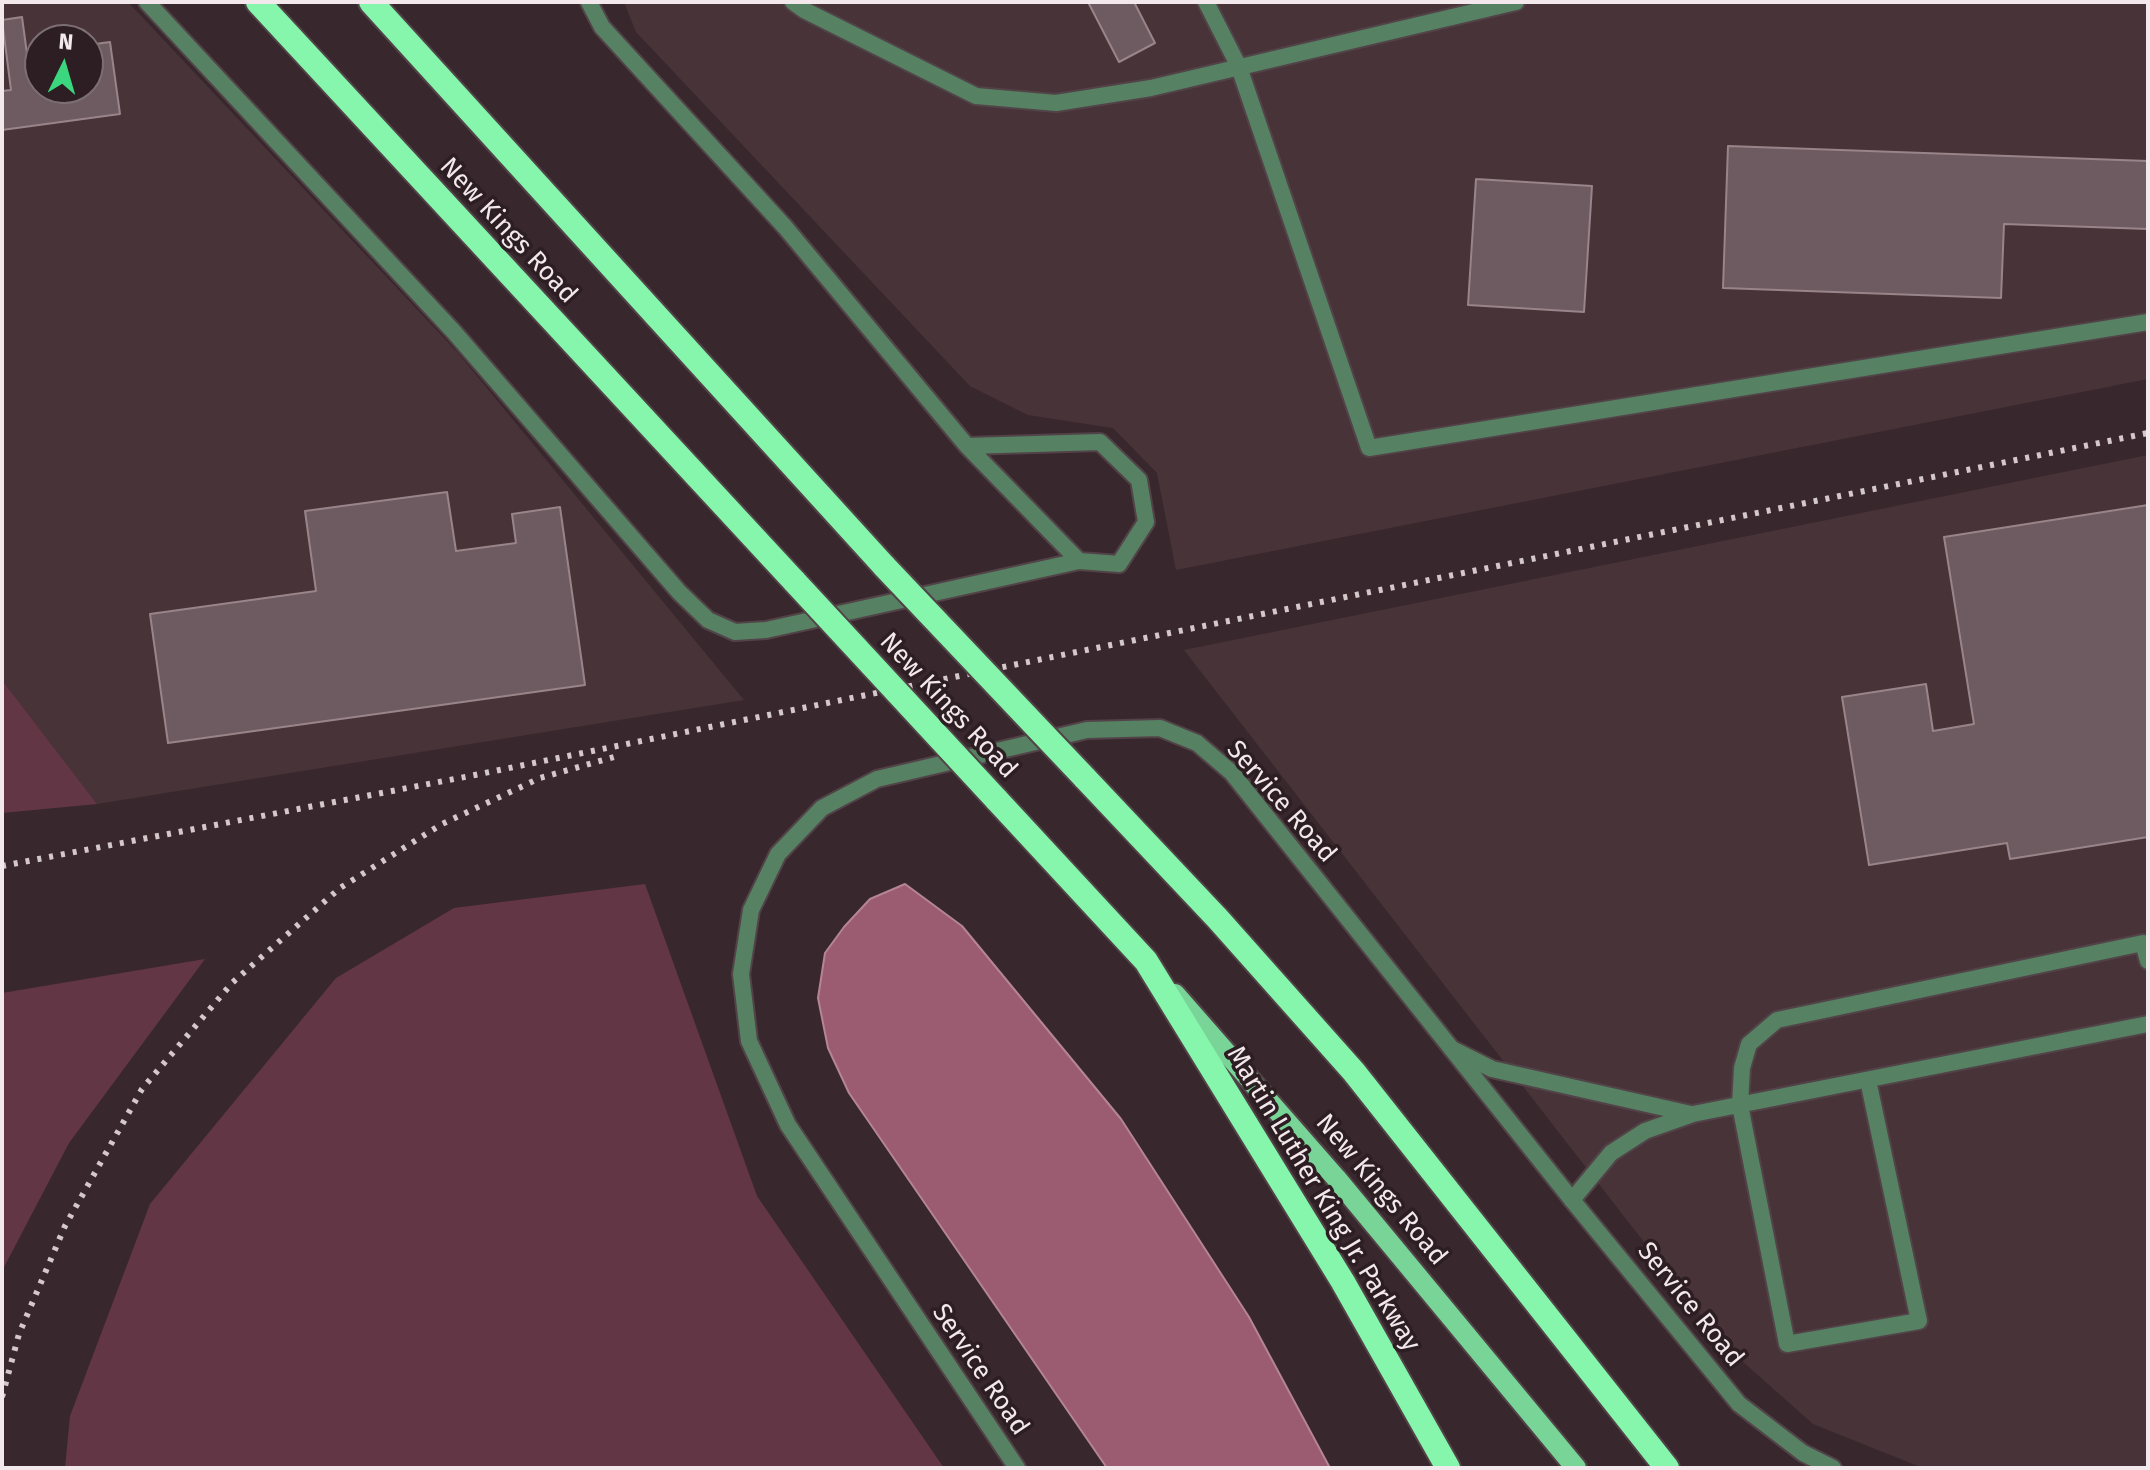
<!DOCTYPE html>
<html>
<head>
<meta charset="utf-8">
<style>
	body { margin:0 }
	#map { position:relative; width:2150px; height:1470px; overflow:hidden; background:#38282d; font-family:"Fira Sans",sans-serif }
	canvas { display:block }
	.frame { position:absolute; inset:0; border:4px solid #f3e8eb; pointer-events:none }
	.north { position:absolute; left:24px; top:24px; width:80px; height:80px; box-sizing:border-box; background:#2d1e23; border:2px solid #7c6f73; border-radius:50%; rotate:5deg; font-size:22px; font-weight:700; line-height:32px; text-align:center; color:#f3e8eb }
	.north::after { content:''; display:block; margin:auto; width:28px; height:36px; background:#3bd77e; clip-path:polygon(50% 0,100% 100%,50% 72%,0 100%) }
</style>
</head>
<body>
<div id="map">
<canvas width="2150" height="1470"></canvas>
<div class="frame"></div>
<div class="north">N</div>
</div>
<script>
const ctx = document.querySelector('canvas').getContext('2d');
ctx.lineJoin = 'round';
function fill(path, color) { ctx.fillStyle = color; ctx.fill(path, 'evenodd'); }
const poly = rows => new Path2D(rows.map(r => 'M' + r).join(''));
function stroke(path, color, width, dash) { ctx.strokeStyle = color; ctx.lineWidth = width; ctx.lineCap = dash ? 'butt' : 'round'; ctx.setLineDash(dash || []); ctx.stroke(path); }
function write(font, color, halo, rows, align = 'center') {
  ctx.font = font + ' "Fira Sans",sans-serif'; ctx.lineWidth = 7; ctx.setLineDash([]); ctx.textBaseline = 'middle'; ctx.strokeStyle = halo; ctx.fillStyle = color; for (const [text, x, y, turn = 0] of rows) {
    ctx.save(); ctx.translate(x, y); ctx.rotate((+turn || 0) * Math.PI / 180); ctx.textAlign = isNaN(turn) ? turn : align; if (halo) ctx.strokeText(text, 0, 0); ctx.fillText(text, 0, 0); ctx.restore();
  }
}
fill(poly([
	[2,2,128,2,458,353,744,700,97,804,2,680],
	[40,40,88,40,88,88,40,88],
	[624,2,2148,2,2148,379,1176,570,1157,473,1113,428,1028,415,970,386,636,32],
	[2148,455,2148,1468,1923,1468,1813,1424,1724,1345,1184,650]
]), '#483339');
fill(poly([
	[2,680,97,804,2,813],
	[645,884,757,1196,944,1468,65,1468,70,1416,150,1204,336,978,454,908],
	[205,959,69,1143,2,1271,2,993]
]), '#633645');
const water = poly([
	[905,884,962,926,1121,1119,1249,1317,1330,1468,1107,1468,849,1093,828,1048,818,998,825,953,844,927,870,899,905,884]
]);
fill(water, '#9b5b70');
stroke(water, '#b58595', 2);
const building = poly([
	[1088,2,1134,2,1155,43,1119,62,1088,2],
	[22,17,27,54,40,52,40,88,88,88,88,45,110,42,120,114,2,130,2,91,11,90,2,20,22,17],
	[1728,146,2148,161,2148,229,2004,224,2001,298,1723,288,1728,146],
	[1476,179,1592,186,1584,312,1468,305,1476,179],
	[447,492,456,551,516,543,512,514,560,507,585,685,168,743,150,614,316,591,305,511,447,492],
	[2148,505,2148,837,2010,859,2007,843,1869,865,1842,697,1926,684,1933,731,1974,724,1944,537,2148,505]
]);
fill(building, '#6e5b61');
stroke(building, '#988489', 2);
const lane = poly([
	[793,2,804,10,976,96,1056,103,1151,88,1516,2],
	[1206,2,1239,67,1369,448,2148,322],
	[1452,1049,1492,1069,1691,1114],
	[1868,1080,1919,1321,1787,1344,1740,1105,1742,1068,1749,1044,1777,1020,2143,943,2148,961],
	[1572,1200,1611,1153,1645,1131,1693,1114,2148,1024]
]);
const street = poly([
	[147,2,454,332,679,592,708,620,735,632,766,630,1079,561,1119,564,1146,522,1139,480,1100,442,967,446],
	[589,2,602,27,785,227,967,446,1079,561],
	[1017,1468,788,1125,749,1041,741,974,751,910,778,854,822,808,877,779,1087,730,1160,728,1197,743,1232,773,1572,1200,1739,1404,1803,1453,1833,1468]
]);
const primary = poly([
	[1175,994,1336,1178,1576,1468]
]);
const highway = poly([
	[258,2,795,582],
	[371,2,885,567],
	[1084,777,1218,919,1354,1072,1667,1468],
	[996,799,1146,961,1343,1282,1448,1468]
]);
stroke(lane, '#524348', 20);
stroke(street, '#524348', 20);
stroke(primary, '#524348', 24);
stroke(highway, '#524348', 28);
stroke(lane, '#568163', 16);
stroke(street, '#568163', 16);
stroke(primary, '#79d597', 20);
stroke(highway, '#85f6ab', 24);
stroke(poly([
	[2,866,475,775,2148,433],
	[2,1397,19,1334,65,1226,142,1089,232,983,340,888,442,824,540,778,614,757]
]), '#d4c8cb', 6, [4, 8]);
const highwayBridge = poly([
	[885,567,1084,777],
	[795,582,996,799]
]);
stroke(highwayBridge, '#524348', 28, []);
stroke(highwayBridge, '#85f6ab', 24);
write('26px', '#f3e8eb', '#2d1e23', [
	["New Kings Road",508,231,47],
	["New Kings Road",948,706,47],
	["Service Road",1281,802,49],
	["New Kings Road",1381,1190,50],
	["Martin Luther King Jr. Parkway",1323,1199,59],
	["Service Road",1690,1305,51],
	["Service Road",980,1370,56]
]);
</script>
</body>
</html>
